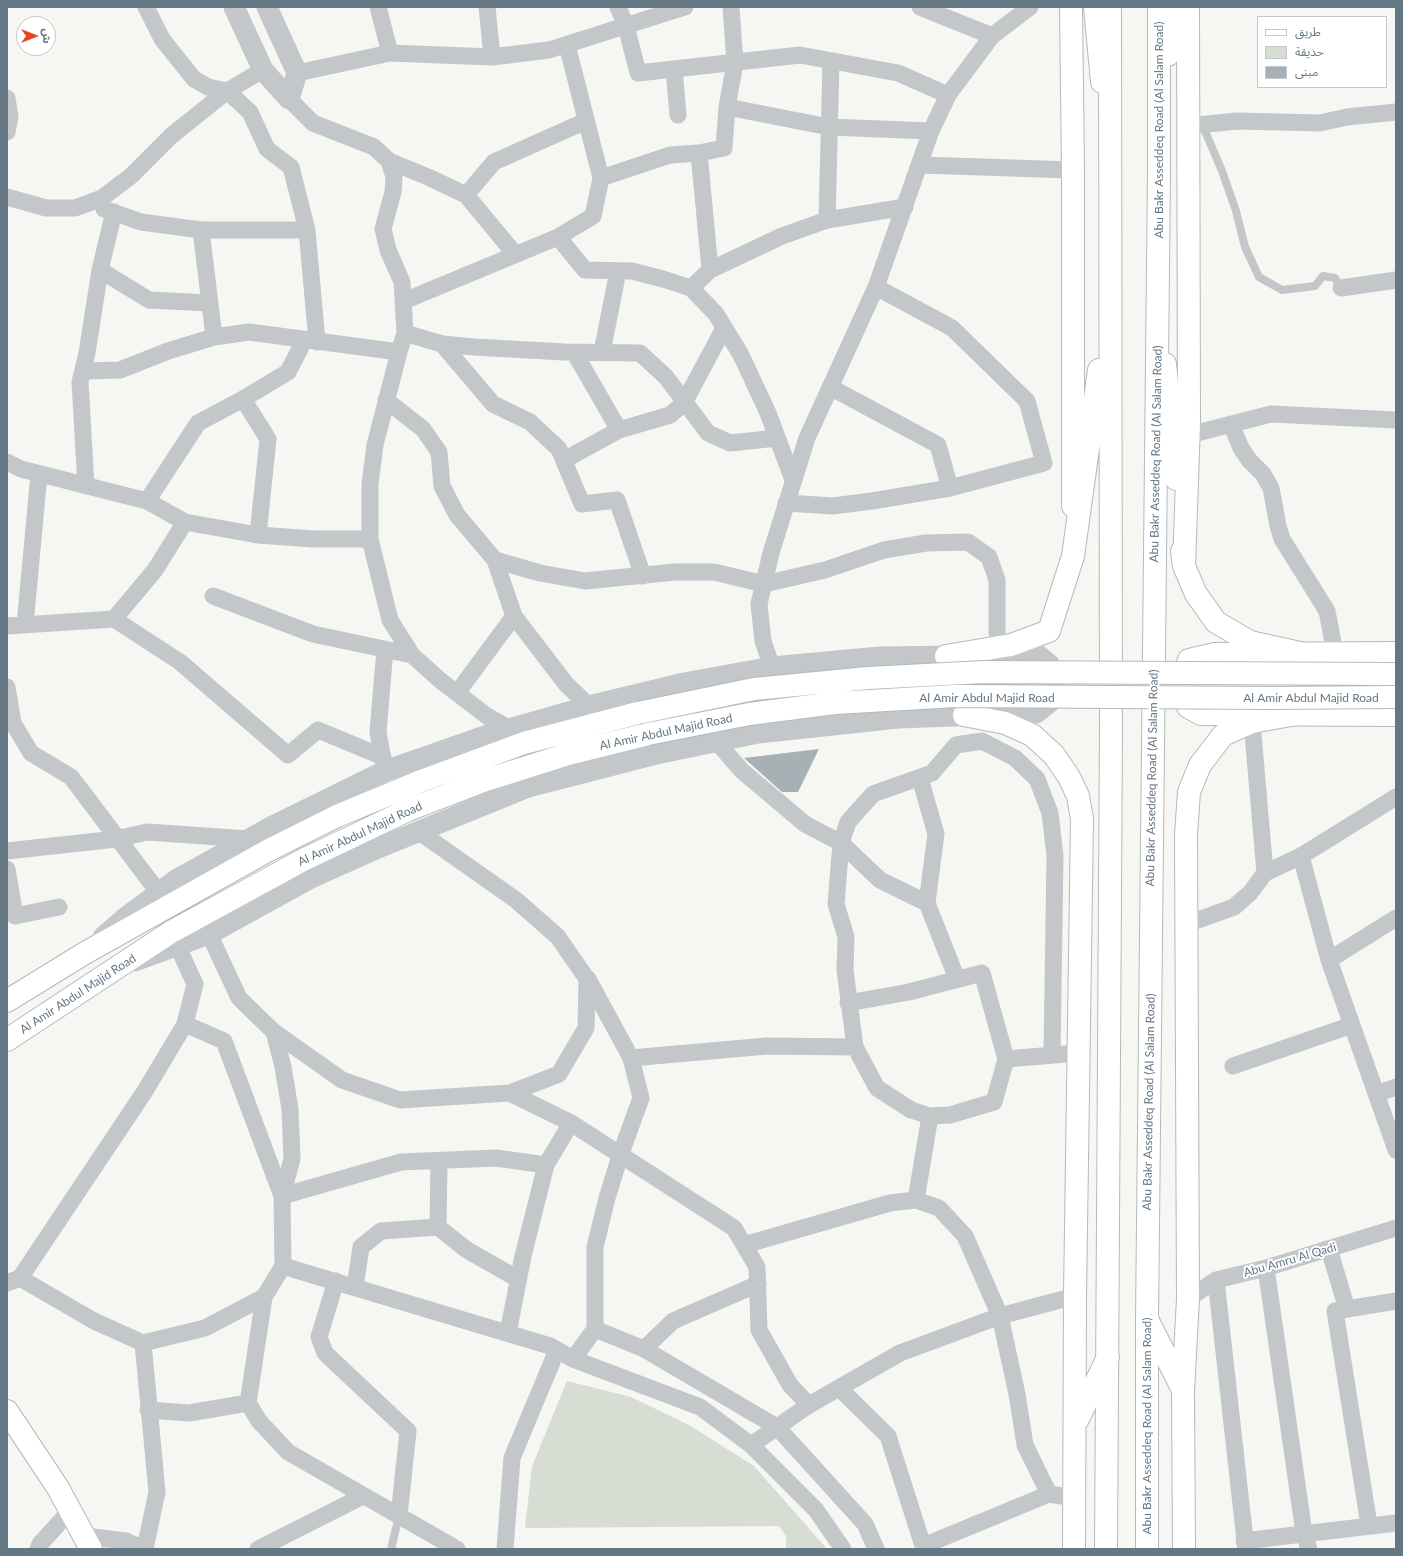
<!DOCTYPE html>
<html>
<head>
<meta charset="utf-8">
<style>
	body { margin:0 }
	#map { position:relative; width:1403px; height:1556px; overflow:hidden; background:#f6f6f2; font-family:Lato,"Noto Sans Arabic",sans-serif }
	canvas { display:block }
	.frame { position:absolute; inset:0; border:8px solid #647784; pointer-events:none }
	.legend { position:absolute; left:1257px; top:16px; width:130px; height:72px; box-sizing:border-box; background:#fff; border:1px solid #c1c9ce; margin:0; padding:5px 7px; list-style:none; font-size:12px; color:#647784 }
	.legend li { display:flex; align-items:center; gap:8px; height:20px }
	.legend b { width:20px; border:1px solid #c1c9ce }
	.north { position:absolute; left:16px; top:16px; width:40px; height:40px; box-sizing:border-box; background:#fff; border:1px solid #c1c9ce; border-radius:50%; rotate:90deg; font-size:11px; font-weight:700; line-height:16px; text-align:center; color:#647784 }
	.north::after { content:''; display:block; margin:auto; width:14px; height:18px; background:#e54722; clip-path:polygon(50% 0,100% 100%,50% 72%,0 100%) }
</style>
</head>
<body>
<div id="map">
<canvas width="1403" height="1556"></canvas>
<div class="frame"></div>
<ul class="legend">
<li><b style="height:5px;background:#fff"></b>طريق</li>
<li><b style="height:11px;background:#d7ddd3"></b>حديقة</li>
<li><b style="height:11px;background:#a7b0b5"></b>مبنى</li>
</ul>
<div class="north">ش</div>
</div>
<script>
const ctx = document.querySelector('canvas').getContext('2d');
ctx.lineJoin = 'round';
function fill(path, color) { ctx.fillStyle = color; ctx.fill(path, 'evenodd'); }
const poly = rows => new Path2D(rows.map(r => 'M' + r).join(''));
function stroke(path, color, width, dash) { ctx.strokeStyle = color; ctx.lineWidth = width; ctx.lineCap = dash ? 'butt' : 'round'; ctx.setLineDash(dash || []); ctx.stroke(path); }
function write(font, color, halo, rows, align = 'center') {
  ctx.font = font + ' Lato,sans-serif'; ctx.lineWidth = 4; ctx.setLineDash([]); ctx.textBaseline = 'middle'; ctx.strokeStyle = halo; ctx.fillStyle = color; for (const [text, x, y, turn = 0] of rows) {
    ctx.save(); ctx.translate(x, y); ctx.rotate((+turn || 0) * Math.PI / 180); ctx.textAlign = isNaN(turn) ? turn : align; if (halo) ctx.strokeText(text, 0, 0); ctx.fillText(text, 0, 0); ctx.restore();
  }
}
fill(poly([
	[567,1381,631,1397,689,1425,754,1466,827,1549,786,1549,786,1536,779,1526,525,1528,532,1466]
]), '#d7ddd3');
fill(poly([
	[819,749,798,792,782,792,744,758]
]), '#a7b0b5');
const secondary = poly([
	[1396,653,1215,654,1189,660,1180,685,1188,707,1201,714,1396,715],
	[7,1001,85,953,267,851,337,816,421,781,524,743,638,713],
	[7,1040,171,932,303,860,408,810,486,780,568,754,648,734],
	[7,1411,58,1488,91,1549]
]);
const primary = poly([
	[1071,7,1073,170,1073,506],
	[1095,7,1102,82],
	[1168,55,1171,7],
	[1165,364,1176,479],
	[1182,551,1184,566,1196,594,1216,622,1250,642,1300,653],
	[1184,566,1189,423,1188,7],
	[964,715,1005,723,1032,735,1054,755,1069,777,1078,796,1082,819,1075,1296,1074,1549],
	[1147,1319,1183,1390],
	[1078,1419,1108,1357],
	[1184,1549,1183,1391,1188,1299,1186,835,1189,792,1200,765,1223,735,1252,722,1291,715]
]);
const motorway = poly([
	[946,656,1011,645,1049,631,1073,556,1099,370],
	[1106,1549,1111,728,1110,7],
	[1147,1549,1147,1319,1159,172,1159,7]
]);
stroke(secondary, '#b3b9bd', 24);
stroke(primary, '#b4b9bc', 24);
stroke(motorway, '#b6b9bc', 24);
stroke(poly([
	[1202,124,1222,171,1236,211,1245,247,1259,277,1282,290,1315,286,1323,276,1335,278,1341,288],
	[391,1549,399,1516]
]), '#c3c7ca', 8);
stroke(poly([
	[146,7,162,39,194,79,208,87,227,91,263,70],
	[378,7,390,53],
	[487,7,492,57],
	[618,7,626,26,638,73,800,55,898,73,948,95],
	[920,7,992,36],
	[674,69,678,115],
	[297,73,390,53,492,57,549,50,685,7],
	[7,98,10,117,7,132],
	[289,99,313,123,374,147,389,161,394,177,393,192,383,229,388,250,402,282,405,333,399,352,375,445,370,484,370,539,390,620,412,655,441,681,487,716,510,729],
	[727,107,829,127,931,131],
	[1188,126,1237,121,1320,123,1347,117,1396,112],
	[389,161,428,177,466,195,515,254],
	[920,165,1073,170],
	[601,178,670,155,699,153],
	[466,195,494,162,586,121],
	[7,197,46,208,75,208,102,198,131,176,171,136,227,91,250,112,267,149,291,167,307,230,317,342],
	[104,209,141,222,201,230,307,230],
	[827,220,831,61],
	[201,230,214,337],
	[558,237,585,270,632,271,663,279,691,288,716,314,741,355,768,413,793,480],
	[100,270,149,300,210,303],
	[710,270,699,153,724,148,727,107,735,63,731,7],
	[691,288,710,270,782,236,827,220,905,207],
	[1341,288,1396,280],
	[404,301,558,237,593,216,601,178,567,45],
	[405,333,442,344,474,347,564,352,640,353,666,377,708,433,730,443,777,438],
	[442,344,493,404,530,422,559,449,582,504,617,500,643,576],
	[574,352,619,430],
	[602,352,618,271],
	[83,371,120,370,168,351,214,337,249,332,399,352],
	[830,387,938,445,950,488],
	[386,400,423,429,439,452,442,486,457,515,495,560,514,616,566,684,589,706],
	[1231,424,1241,448,1249,460,1263,474,1271,488,1278,526,1282,539,1327,611,1335,653],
	[1189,435,1271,414,1396,420],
	[564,460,619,430,670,415,684,403,724,328],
	[7,462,21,469,147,501,185,522,258,535,314,539,370,539],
	[86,486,80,382,87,353,100,270,114,212],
	[147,501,198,423,243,399],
	[786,503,833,506,872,501,950,488,1044,463,1027,401,952,328,876,287],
	[258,535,268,439,243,399,288,372,304,341],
	[495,560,540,573,585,581,675,572,714,572,764,584,825,570,884,550,926,543,968,542,989,557,997,580,997,633],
	[213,596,313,634,412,655],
	[114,619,155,570,185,522],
	[25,625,39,474],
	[7,626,114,619,180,662,288,755,318,730,383,757],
	[772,667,763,641,759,604,771,553,807,438,876,287,931,131,948,95,992,36,1030,7],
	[7,687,13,723,31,753,71,777,159,893],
	[457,693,514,616],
	[1252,722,1265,873],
	[716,741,742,771,805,824,841,843,880,880,927,903],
	[384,765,378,732,385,649],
	[920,778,936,834,927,903,957,979],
	[7,851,116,839,147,832,249,839],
	[1301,856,1329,960,1396,1150],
	[7,869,15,916,59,907],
	[204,923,239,998,274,1032,342,1080,400,1100,510,1093,559,1074,586,1028,587,979,558,937,516,900,418,831],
	[1187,924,1234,907,1250,893,1265,873,1301,856,1396,797],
	[1329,960,1396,918],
	[588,979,631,1058,641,1098,620,1156,607,1198,595,1247,595,1329],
	[848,1003,909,992,982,973,1006,1059],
	[274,1032,283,1067,290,1109,292,1159,282,1196],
	[1052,1055,1055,856,1050,813,1037,779,1015,758,982,741,956,745,932,773,873,794,848,822,841,843,836,904,846,937,845,970,855,1047,877,1088,911,1110,930,1116,950,1115,994,1102,1006,1059,1078,1053],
	[631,1058,767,1046,855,1047],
	[1233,1066,1352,1025],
	[510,1093,571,1123,734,1228,757,1267,759,1330,790,1385,809,1405],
	[1376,1094,1396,1087],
	[282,1196,401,1162,496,1158,546,1165],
	[916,1200,930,1116],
	[438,1227,439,1161],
	[744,1245,890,1203,916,1200,939,1208,965,1236,1000,1316,1017,1394,1025,1445,1049,1494],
	[1329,1249,1347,1309],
	[283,1266,550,1346,573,1359,700,1407,751,1445,816,1510,843,1549],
	[1266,1268,1304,1533,1309,1549],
	[20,1278,94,1321,143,1343,205,1328,264,1297,283,1266,282,1196,224,1041,185,1024],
	[1216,1280,1246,1549],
	[336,1281,319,1337,325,1353,408,1431,399,1516],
	[7,1283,20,1278,145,1091,185,1024,195,984,172,934],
	[355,1287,361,1247,381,1231,438,1227,467,1250,518,1279],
	[264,1297,248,1403,259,1421,288,1452,457,1549],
	[1188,1299,1216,1280,1266,1268,1396,1228],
	[508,1333,523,1256,546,1165,571,1123],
	[143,1343,157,1492,145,1549],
	[644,1349,673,1321,758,1284],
	[573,1359,595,1329,644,1349,777,1427,865,1524,876,1549],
	[839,1388,888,1436,923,1546,1049,1494,1075,1498],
	[148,1410,189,1413,248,1403],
	[751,1445,809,1405,900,1353,1000,1316,1075,1296],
	[1369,1525,1335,1311,1396,1301],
	[84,1536,126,1541,143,1549],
	[1244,1541,1396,1523],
	[38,1549,40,1544,70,1511],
	[258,1549,363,1496],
	[505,1549,512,1458,557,1350]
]), '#c3c7ca', 17);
stroke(poly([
	[234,7,263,70,289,99,297,73,267,7],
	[103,937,125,918,176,880,271,827,385,771,488,735,589,706,684,683,772,667,880,657,1038,655,1050,665,1055,682,1050,702,1036,713,898,718,758,733,656,754,528,787,378,848,309,879,209,934,135,961]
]), '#c3c7ca', 21);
stroke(secondary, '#fff', 22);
stroke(primary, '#fff', 22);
stroke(motorway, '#fff', 22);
const secondaryBridge = poly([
	[638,713,754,689,868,678,983,672,1396,674],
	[648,734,749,714,835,703,955,696,1271,698,1396,697]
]);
stroke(secondaryBridge, '#b3b9bd', 24, []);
stroke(secondaryBridge, '#fff', 22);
write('12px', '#647784', '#fff', [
	["Abu Bakr Asseddeq Road (Al Salam Road)",1159,130,-90],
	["Abu Bakr Asseddeq Road (Al Salam Road)",1156,454,-89],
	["Al Amir Abdul Majid Road",987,698],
	["Al Amir Abdul Majid Road",1311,698],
	["Al Amir Abdul Majid Road",666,732,-12],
	["Abu Bakr Asseddeq Road (Al Salam Road)",1152,778,-89],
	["Al Amir Abdul Majid Road",360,834,-25],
	["Al Amir Abdul Majid Road",78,994,-33],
	["Abu Bakr Asseddeq Road (Al Salam Road)",1149,1102,-89],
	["Abu Amru Al Qadi",1290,1260,-16],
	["Abu Bakr Asseddeq Road (Al Salam Road)",1147,1426,-90]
]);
</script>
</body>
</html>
